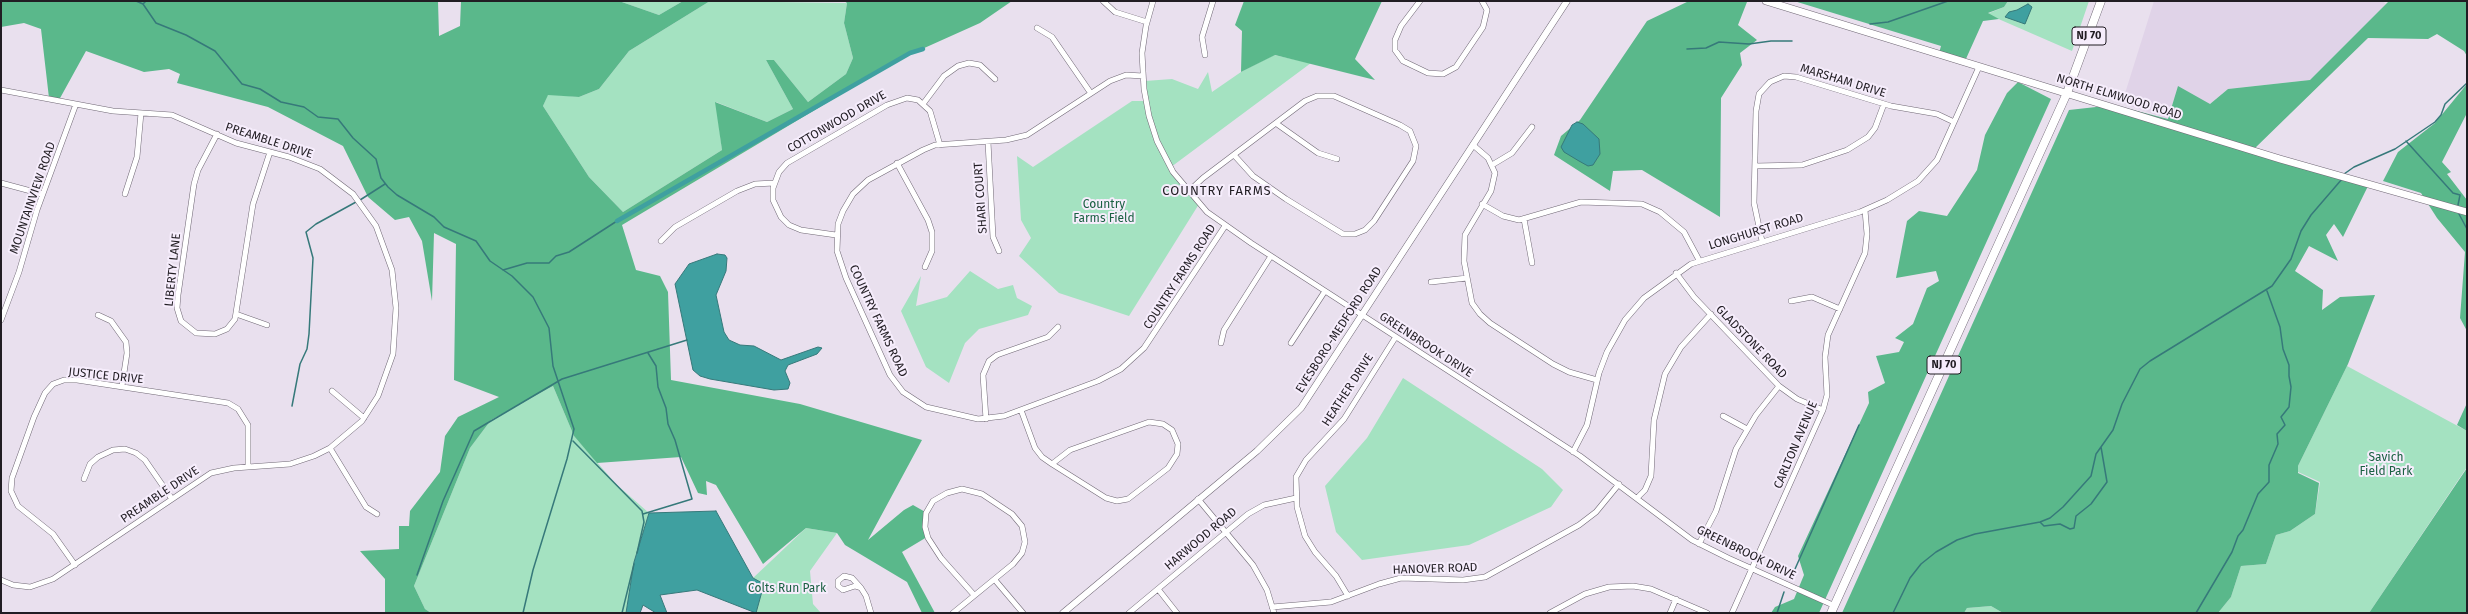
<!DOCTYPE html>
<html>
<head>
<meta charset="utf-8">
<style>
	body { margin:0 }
	#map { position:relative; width:2468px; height:614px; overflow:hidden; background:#e9e0ee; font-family:"Fira Sans",sans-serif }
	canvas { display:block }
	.frame { position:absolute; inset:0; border:2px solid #211d23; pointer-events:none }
</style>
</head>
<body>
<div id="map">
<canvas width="2468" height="614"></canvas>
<div class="frame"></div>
</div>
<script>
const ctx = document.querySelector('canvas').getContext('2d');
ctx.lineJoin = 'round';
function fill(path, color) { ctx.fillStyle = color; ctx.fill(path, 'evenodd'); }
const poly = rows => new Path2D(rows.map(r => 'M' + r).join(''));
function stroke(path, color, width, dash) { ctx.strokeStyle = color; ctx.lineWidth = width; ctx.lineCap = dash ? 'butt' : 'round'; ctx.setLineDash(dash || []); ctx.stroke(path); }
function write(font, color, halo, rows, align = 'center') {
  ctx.font = font + ' "Fira Sans",sans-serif'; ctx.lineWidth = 4; ctx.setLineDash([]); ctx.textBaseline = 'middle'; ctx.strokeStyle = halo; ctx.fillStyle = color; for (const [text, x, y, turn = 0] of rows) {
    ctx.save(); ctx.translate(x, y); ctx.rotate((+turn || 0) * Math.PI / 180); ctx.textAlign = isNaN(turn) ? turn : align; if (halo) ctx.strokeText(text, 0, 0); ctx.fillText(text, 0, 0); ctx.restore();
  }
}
fill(poly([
	[2154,1,2382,1,2386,4,2310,80,2228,89,2210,104,2168,119,2122,103]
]), '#e0d3e8');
fill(poly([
	[619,1,683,1,659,15],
	[710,1,847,3,844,23,853,58,846,74,808,102,774,60,766,60,793,109,767,122,716,102,722,150,623,212,589,177,543,106,548,94,579,97,599,89,629,51],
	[2008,1,2089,1,2072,51,1987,14,2004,7],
	[1274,55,1311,63,1171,167,1199,204,1129,316,1059,293,1019,256,1031,238,1021,220,1017,156,1033,167,1132,101,1145,101,1145,81,1172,79,1198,89,1208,72,1212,92,1241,72],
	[970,271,998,289,1013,285,1017,298,1032,306,1028,315,979,329,965,343,949,383,926,367,901,311,921,276,916,306,947,297],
	[2347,366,2467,431,2467,467,2369,613,2218,613,2231,597,2241,566,2266,564,2276,535,2290,531,2315,514,2320,482,2298,472,2298,466],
	[1403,378,1542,469,1563,490,1551,507,1469,545,1362,560,1336,532,1325,486,1367,438],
	[553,386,574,436,616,484,649,513,634,562,626,613,431,613,425,609,414,586,470,448,491,420],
	[806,528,837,533,810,571,813,604,821,613,755,613,764,584,753,578],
	[1991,606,2003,613,1964,613,1967,608]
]), '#a4e2c1');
fill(poly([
	[1,1,438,1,439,36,460,26,461,1,619,1,659,15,683,1,710,1,629,51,599,89,579,97,548,95,543,106,589,177,623,212,722,150,715,102,767,122,793,109,766,60,774,60,808,102,846,74,853,58,844,23,847,3,844,1,1012,1,980,23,902,58,622,225,636,270,660,276,668,292,671,380,800,404,922,440,868,540,904,510,913,505,927,513,927,537,902,552,935,613,922,613,907,582,845,545,837,533,806,528,763,564,716,485,706,481,707,495,698,493,681,457,597,463,574,436,553,386,491,420,470,448,414,586,425,609,431,613,385,613,385,579,360,551,399,549,399,526,409,526,410,511,440,472,445,436,458,417,499,397,454,380,456,244,434,233,432,301,422,241,409,217,395,220,368,197,343,146,268,107,177,83,180,74,169,69,144,72,86,51,59,100,49,98,41,29,24,23,1,27],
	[1244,1,1382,1,1355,59,1375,80,1275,55,1241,72,1242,31,1235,25],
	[1689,1,1747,2,1738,25,1757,40,1740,53,1742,65,1721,98,1720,217,1642,170,1613,171,1610,191,1554,155,1561,136,1580,120,1647,21],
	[1794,1,2008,1,2004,7,1988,13,1999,19,1983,21,1965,61,1939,53,1941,46],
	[2389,1,2467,1,2467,56,2464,51,2437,34,2428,39,2368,38,2253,150,2369,184,2343,237,2334,224,2326,235,2338,261,2309,246,2295,271,2323,290,2322,310,2340,297,2375,295,2348,364,2298,466,2298,473,2319,483,2315,514,2290,531,2276,535,2266,564,2241,566,2231,597,2218,613,2003,613,1991,606,1967,608,1964,613,1842,613,2069,110,2114,105,2168,119,2178,86,2210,104,2228,89,2310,80],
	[2018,82,2051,99,1819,613,1771,613,1775,607,1794,599,1804,575,1798,556,1869,403,1868,392,1885,383,1876,356,1899,352,1904,342,1895,338,1913,324,1927,288,1939,281,1936,271,1896,278,1907,221,1919,211,1947,216,1977,170,1985,135,2007,93],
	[2467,84,2467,113,2442,162,2451,172,2447,174,2467,200,2467,331,2460,318,2465,252,2437,218,2421,193,2383,181,2398,152,2435,123],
	[2467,403,2467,431,2457,425],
	[2467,467,2467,613,2369,613,2467,468]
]), '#5ab88b');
const water = poly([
	[2028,4,2032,7,2025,24,2005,17,2009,12,2017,10,2028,4],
	[1577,122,1583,124,1599,139,1600,154,1593,165,1588,166,1579,161,1564,152,1561,147,1572,125,1577,122],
	[717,254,725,255,727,258,726,271,716,295,724,332,729,340,740,345,754,346,781,360,818,347,822,348,817,354,788,365,785,371,790,383,788,389,774,390,710,379,700,376,693,370,675,284,689,264,717,254],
	[716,511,753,578,764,584,756,613,697,590,660,595,667,613,656,613,643,605,640,613,626,613,634,562,649,513,716,511]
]);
fill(water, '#3fa0a0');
stroke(water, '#36797a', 1);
stroke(poly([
	[136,1,143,4,156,23,186,35,215,51,242,84,260,89,281,102,304,107,318,117,338,119,353,138,376,159,381,178,388,187,397,195,434,217,444,227,476,241,490,261,512,276,533,297,549,328,553,366,574,429,567,459,533,570,523,613],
	[143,4,146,1],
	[1870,24,1888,22,1948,1],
	[1687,49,1706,48,1719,42,1749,44,1771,41,1792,41],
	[2406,141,2453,193,2460,195,2458,205],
	[2344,174,2354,167,2395,149,2435,122,2441,115,2445,104,2467,83],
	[360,200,385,184],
	[2459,214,2467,229],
	[503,270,527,263,549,263,556,256,569,252,617,221],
	[292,406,300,364,307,349,309,334,313,258,306,232,316,224,356,202],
	[573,441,642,511,644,522,637,553],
	[643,514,692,499,675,440,668,424,666,408,658,387,656,366,648,353],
	[2040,522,2044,526,2060,524,2070,529,2074,528,2076,516,2091,504,2107,482,2101,447],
	[417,575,443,501,474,431,562,379,687,340],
	[1791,578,1859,425],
	[622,613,634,564],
	[1777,613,1784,592],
	[1893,613,1910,578,1921,564,1936,552,1957,540,1975,534,2040,522,2050,518,2063,507,2091,476,2096,454,2113,430,2122,404,2140,369,2150,361,2272,286,2291,259,2301,231,2311,215,2342,179],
	[2196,613,2232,552,2238,536,2243,530,2258,494,2269,482,2269,465,2278,444,2277,434,2285,425,2281,417,2289,407,2291,387,2289,376,2289,365,2283,349,2280,327,2267,291]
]), '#36797a', 1.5);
stroke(poly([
	[617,221,910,53,923,49]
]), '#3fa0a0', 4.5);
const minor = poly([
	[1103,1,1115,12,1147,22],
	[1153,1,1146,26,1142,53,1144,89,1149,116,1157,141,1173,172,1207,212,1251,243,1580,456,1692,540,1728,558,1835,606],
	[1420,1,1401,26,1395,40,1395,50,1403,61,1428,73,1443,74,1456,67,1483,27,1487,10,1482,1],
	[1037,28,1052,37,1090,92],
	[1205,55,1202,37,1213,1],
	[1143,76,1126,75,1110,81,1027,135,1006,140,935,145,923,150,868,180,853,194,843,211,838,224,837,251,846,278,890,375,903,392,926,407,978,419,1004,416,1098,381,1121,369,1144,348,1225,226],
	[1,90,113,111,172,115,236,143,289,157,320,169,353,194,376,226,392,270,396,308,393,354,378,396,362,421,330,448,314,456,290,464,234,468,211,473,53,579,30,587,13,585,1,580],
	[923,104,944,76,958,66,969,63,980,65,995,79],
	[1277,124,1318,153,1337,159],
	[217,134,198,170,194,184,178,295,177,308,181,321,196,333,215,334,227,329,235,319,253,204,270,152],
	[988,142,993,237,999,251],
	[1473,145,1488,158,1495,173,1491,191,1465,235,1464,261,1472,303,1480,314,1490,323,1553,364,1569,372,1597,380],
	[897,163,928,220,932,232,932,251,925,267],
	[1492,165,1512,153,1532,127],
	[1755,166,1802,165,1847,150,1868,137,1875,128,1884,104],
	[1,183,42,194],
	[1188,192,1203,178,1305,101,1317,96,1334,96,1400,125,1410,131,1416,146,1413,161,1374,221,1365,230,1355,234,1343,234,1333,228,1286,199,1253,176,1234,155],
	[125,194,137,157,141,113],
	[1482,204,1503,216,1519,220,1581,202,1642,204,1660,212,1684,232,1699,260],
	[1524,219,1532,263],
	[836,235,801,230,789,225,781,217,773,200,773,188,779,172,787,163,887,105,907,98,918,100,930,111,940,145],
	[661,241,675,227,737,191,755,184,774,183],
	[1762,241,1754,203,1756,111,1759,94,1770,82,1784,76,1796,77,1891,106,1937,114,1954,122],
	[1676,273,1694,297,1779,386,1797,399,1823,410],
	[1431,282,1467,278],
	[1791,301,1812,297,1840,309],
	[236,314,267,325],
	[98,315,111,321,126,342,127,353,122,386],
	[1,320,19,272,37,210,76,104],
	[1221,343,1224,330,1271,256],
	[1291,343,1325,291],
	[332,391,364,418],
	[1021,410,1035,448,1042,457,1052,464],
	[1723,416,1747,429],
	[986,419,983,375,989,361,997,355,1048,337,1058,327],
	[1149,422,1163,424,1172,430,1178,444,1177,454,1168,468,1128,499,1117,501,1106,498,1052,464,1070,450,1149,422],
	[330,448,366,507,377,514],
	[1573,452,1587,425,1599,373,1607,352,1625,320,1644,298,1691,264,1860,212,1887,200,1918,181,1937,160,1979,67],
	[84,479,90,464,98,457,113,450,125,449,136,453,145,460,172,499],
	[1637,498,1645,490,1651,476,1654,420,1665,374,1681,347,1711,314],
	[1198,499,1253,565,1267,590,1274,613],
	[1699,544,1716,511,1736,449,1756,415,1779,386],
	[75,565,53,534,18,506,11,491,12,478,34,417,45,393,53,384,64,380,77,380,228,403,238,409,248,425,248,467],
	[995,580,1023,613],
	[861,588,855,586,843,590,838,586,838,581,844,576,852,578,861,588,866,596,871,613],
	[1158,589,1177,613],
	[1348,596,1336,576,1315,552,1305,536,1297,507,1296,477,1306,460,1344,419,1395,338],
	[1272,607,1331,602,1379,584,1401,578,1463,580,1485,577,1579,525,1596,512,1619,484],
	[953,613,1013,564,1022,553,1025,542,1022,526,1012,514,982,494,962,489,947,493,933,501,926,513,925,527,928,538,941,558,974,595],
	[1129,613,1248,514,1264,505,1296,498],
	[1550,613,1585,594,1609,587,1633,586,1651,589,1707,613],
	[1670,613,1676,599],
	[1732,613,1823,410,1827,395,1825,357,1828,335,1865,253,1867,234,1865,210]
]);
const tertiary = poly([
	[1063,613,1257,451,1301,408,1567,1]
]);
const secondary = poly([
	[1766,1,2280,159,2467,212]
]);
const trunk = poly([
	[1831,613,2067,93,2101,1]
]);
stroke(minor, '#706875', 6);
stroke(tertiary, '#706875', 7);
stroke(secondary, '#706875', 8);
stroke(trunk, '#706875', 9);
stroke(minor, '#fff', 5);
stroke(tertiary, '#fff', 6);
stroke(secondary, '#fff', 7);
stroke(trunk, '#fff', 8);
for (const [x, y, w] of [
	[2089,36,34],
	[1944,365,34]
]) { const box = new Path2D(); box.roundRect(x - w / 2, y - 9, w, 18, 3); ctx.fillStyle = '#f6edfc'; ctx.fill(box); stroke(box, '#211d23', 1); }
write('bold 11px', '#211d23', null, [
	["NJ 70",2089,36],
	["NJ 70",1944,365]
]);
write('12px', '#211d23', '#f6edfc', [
	["MARSHAM DRIVE",1843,81,17],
	["NORTH ELMWOOD ROAD",2119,97,17],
	["COTTONWOOD DRIVE",837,122,-30],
	["PREAMBLE DRIVE",269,141,18],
	["MOUNTAINVIEW ROAD",33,198,-71],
	["SHARI COURT",981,198,-94],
	["LONGHURST ROAD",1756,232,-17],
	["LIBERTY LANE",173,270,-84],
	["COUNTRY FARMS ROAD",1180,277,-57],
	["COUNTRY FARMS ROAD",878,321,65],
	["EVESBORO-MEDFORD ROAD",1339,330,-57],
	["GLADSTONE ROAD",1751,342,46],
	["GREENBROOK DRIVE",1426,345,33],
	["JUSTICE DRIVE",106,376,6],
	["HEATHER DRIVE",1348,390,-57],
	["CARLTON AVENUE",1796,445,-67],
	["PREAMBLE DRIVE",160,495,-34],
	["HARWOOD ROAD",1201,539,-40],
	["GREENBROOK DRIVE",1746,553,26],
	["HANOVER ROAD",1435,569,-2]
]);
write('12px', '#1a6042', '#f6edfc', [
	["Country",1104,205],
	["Farms Field",1104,219],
	["Savich",2386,458],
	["Field Park",2386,472],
	["Colts Run Park",787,589]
]);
ctx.letterSpacing = '1px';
write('13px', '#211d23', '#f6edfc', [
	["COUNTRY FARMS",1217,191]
]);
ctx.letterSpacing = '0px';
</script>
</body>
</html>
